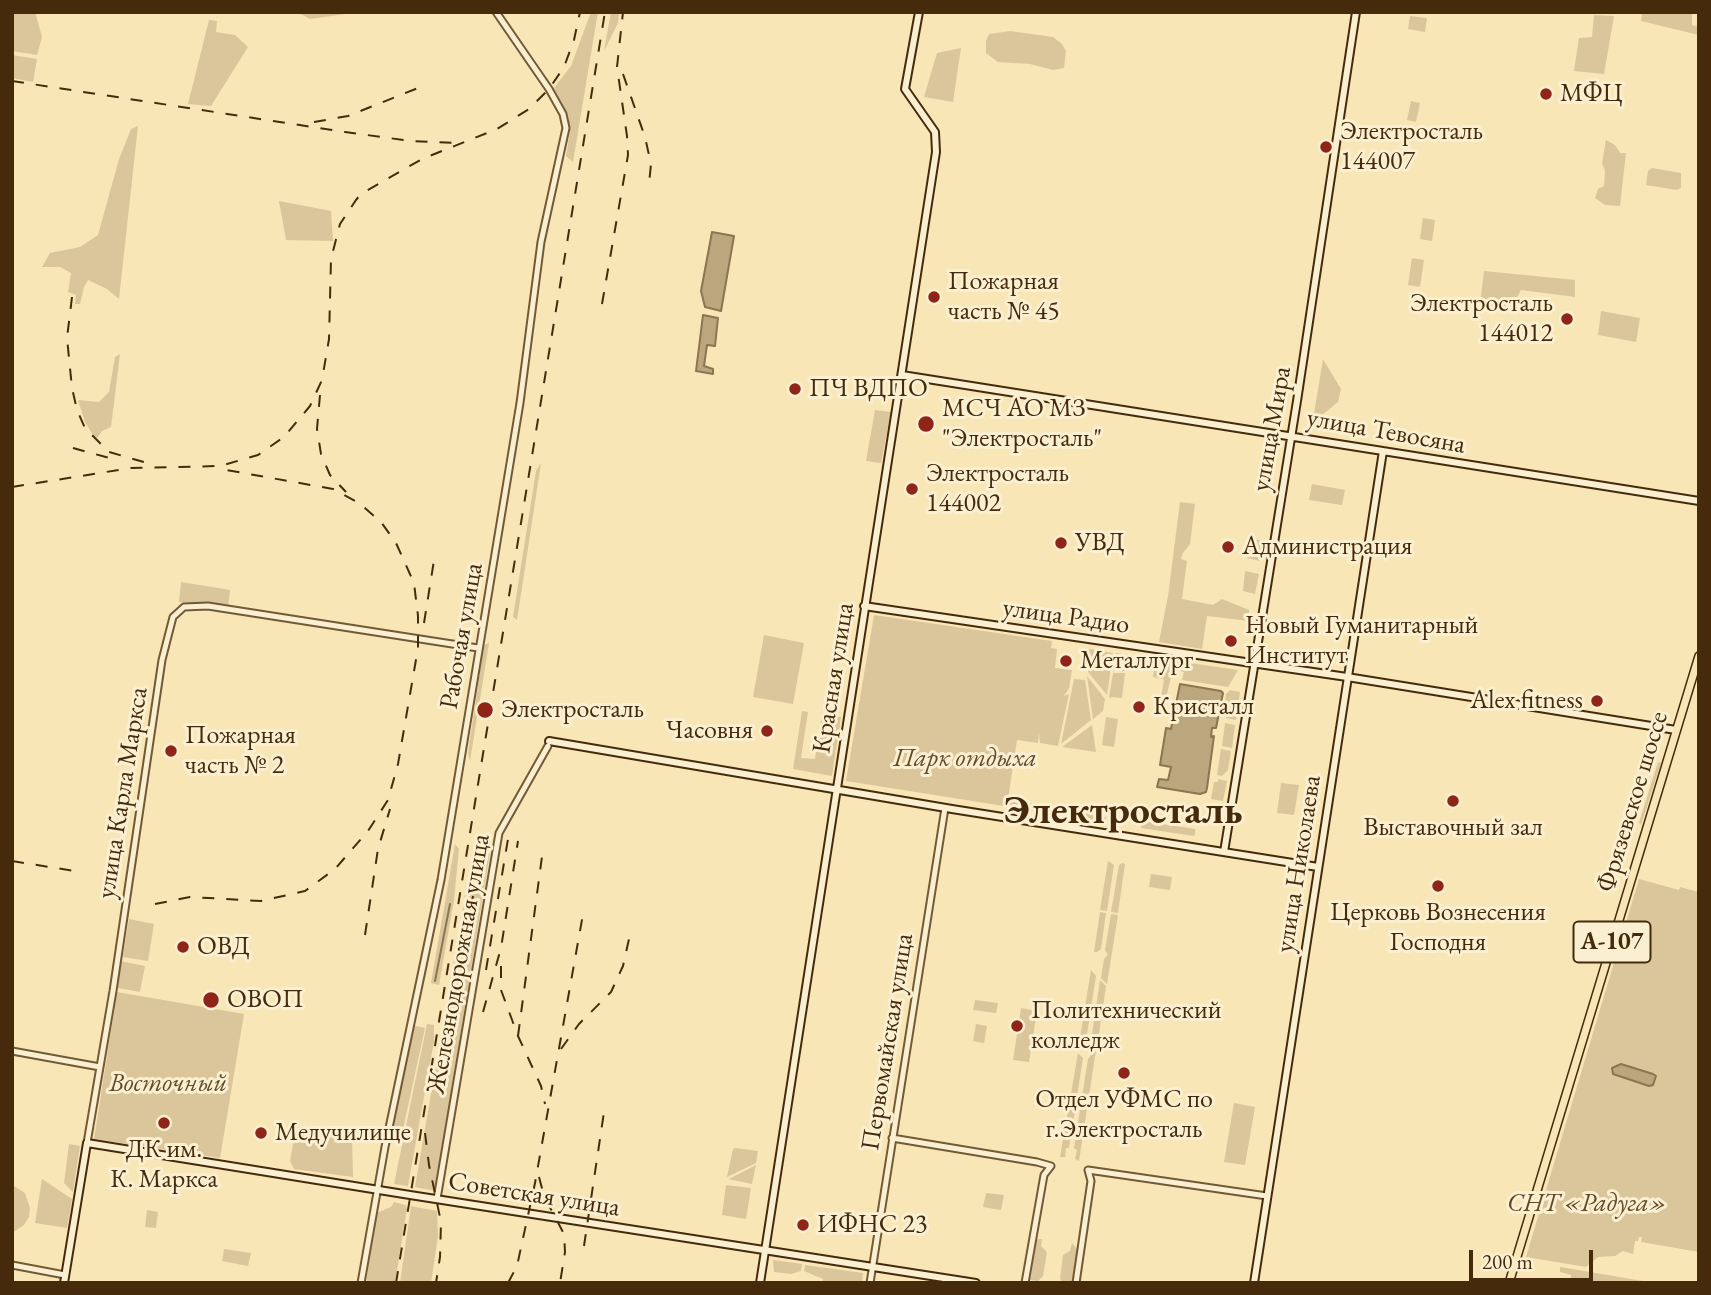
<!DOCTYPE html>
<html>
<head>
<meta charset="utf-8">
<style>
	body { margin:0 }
	#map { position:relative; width:1711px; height:1295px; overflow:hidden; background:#f8e6b7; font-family:"EB Garamond",serif }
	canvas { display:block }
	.frame { position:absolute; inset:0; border:14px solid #452b0c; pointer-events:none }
	.scale { position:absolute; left:1469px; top:1250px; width:124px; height:32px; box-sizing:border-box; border:4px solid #452b0c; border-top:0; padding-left:9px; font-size:21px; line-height:24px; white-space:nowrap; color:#452b0c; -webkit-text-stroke:5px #faefd0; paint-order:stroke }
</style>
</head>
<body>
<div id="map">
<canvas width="1711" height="1295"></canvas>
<div class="frame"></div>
<div class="scale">200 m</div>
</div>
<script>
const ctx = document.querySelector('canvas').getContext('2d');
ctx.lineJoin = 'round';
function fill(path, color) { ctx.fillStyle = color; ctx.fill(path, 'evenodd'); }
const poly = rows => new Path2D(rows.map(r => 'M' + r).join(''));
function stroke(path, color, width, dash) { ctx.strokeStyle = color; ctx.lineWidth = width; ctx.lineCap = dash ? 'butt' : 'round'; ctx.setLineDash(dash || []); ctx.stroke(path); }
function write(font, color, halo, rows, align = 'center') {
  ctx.font = font + ' "EB Garamond",serif'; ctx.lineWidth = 6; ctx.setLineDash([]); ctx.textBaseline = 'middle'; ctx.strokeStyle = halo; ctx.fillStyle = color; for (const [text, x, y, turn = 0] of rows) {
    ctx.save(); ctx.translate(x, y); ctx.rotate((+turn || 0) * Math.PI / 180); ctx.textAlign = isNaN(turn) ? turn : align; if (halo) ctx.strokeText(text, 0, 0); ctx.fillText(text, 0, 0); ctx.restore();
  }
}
fill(poly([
	[12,12,35,12,42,37,37,55,12,51],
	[297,12,360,12,310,19],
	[591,12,598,12,573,162,566,156,570,132,568,114,554,88,571,66],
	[611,12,619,12,618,23,604,51],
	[1642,12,1692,12,1692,25,1699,27,1699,35,1641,21],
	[1594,15,1614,16,1604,74,1574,71,1579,38,1592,37],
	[1410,16,1427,18,1425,32,1408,29],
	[209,20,217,21,216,32,235,35,248,47,211,106,188,104],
	[1010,31,1053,37,1062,44,1066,51,1064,68,1053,70,1030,64,998,62,986,53,986,41,989,34],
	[961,48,953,102,924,97,937,53],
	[12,55,37,59,33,82,12,78],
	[1411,101,1420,103,1416,122,1407,120],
	[138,126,119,299,107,289,88,280,84,287,80,304,75,304,76,295,68,292,71,273,60,267,42,267,50,253,80,247,98,235,119,159,131,129],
	[1606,140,1615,145,1620,153,1626,153,1620,206,1605,205,1595,198,1598,189,1604,186,1605,171,1602,163],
	[1652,168,1681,173,1681,188,1677,190,1646,185,1648,171],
	[279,201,331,211,333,241,286,240],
	[1423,218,1435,220,1432,241,1420,239],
	[1412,258,1424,260,1420,287,1408,285],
	[1484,271,1575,280,1575,297,1521,290,1511,309,1480,304],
	[1601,311,1640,318,1636,342,1598,335],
	[120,354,111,427,102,431,97,438,93,435,85,422,78,400,99,402,109,392,115,357],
	[1323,359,1341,389,1338,402,1321,416,1314,414],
	[875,410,891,412,881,463,866,461],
	[541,463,517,620,513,617,536,471],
	[1312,484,1345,490,1342,505,1309,500],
	[1180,502,1195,504,1190,544,1183,553,1181,559,1187,561,1182,599,1213,605,1222,599,1249,610,1249,621,1207,616,1202,649,1159,642,1168,596],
	[1250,538,1263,541,1260,561,1247,558],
	[1245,571,1259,574,1255,594,1243,591],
	[181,582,230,590,228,608,179,602],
	[874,615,1052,641,1051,648,1057,649,1055,668,1072,670,1069,688,1064,696,1069,694,1058,746,1040,743,1039,733,1038,743,1017,740,1008,799,1106,817,1105,822,846,781],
	[764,635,804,643,793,704,753,697],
	[489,643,470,761,468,753,484,645],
	[1084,648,1113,653,1107,695,1088,672,1089,668,1081,666],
	[1116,653,1128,655,1126,671,1113,671],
	[1156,659,1179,662,1171,677,1166,698,1161,698,1164,679,1153,677],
	[1183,662,1238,670,1228,687,1182,680,1184,672,1181,671],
	[1113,673,1125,673,1122,698,1111,697,1111,699,1109,697],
	[1087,676,1105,699,1103,711,1093,719],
	[1074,679,1085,680,1091,720,1061,744],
	[1230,690,1240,692,1236,720,1226,718,1228,709,1224,708,1226,694],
	[802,711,808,712,801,758,815,759,822,714,841,717,832,776,793,769],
	[1106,717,1118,719,1114,747,1102,745],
	[1225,723,1235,725,1232,748,1222,746],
	[1092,725,1096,752,1062,747],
	[1221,749,1231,751,1228,770,1222,776,1217,775],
	[1658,762,1661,763,1641,825,1639,823],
	[1218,779,1227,781,1223,801,1211,799,1214,782,1218,782],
	[1281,783,1299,785,1294,815,1277,813],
	[1142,821,1195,829,1195,834,1194,836,1141,828],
	[455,844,459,849,454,900,439,985,431,983],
	[473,849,490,853,435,1191,415,1187],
	[1108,861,1114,865,1107,911,1100,910],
	[1122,863,1125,864,1118,913,1111,912,1119,865],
	[1151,874,1172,877,1170,890,1149,887],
	[1639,879,1679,890,1680,887,1699,892,1699,1252,1641,1242,1642,1237,1639,1237,1638,1241,1635,1241,1633,1254,1623,1251,1615,1256,1598,1257,1586,1267,1526,1257],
	[1100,912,1106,913,1101,949,1097,952,1094,952],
	[1111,914,1118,915,1107,984,1101,978,1104,959,1108,955,1105,950],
	[129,919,154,924,148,961,123,957],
	[120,961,145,966,140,992,118,988],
	[1091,970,1096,976,1085,1047,1081,1051,1078,1050],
	[1100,980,1106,986,1097,1048,1092,1051,1090,1048],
	[117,992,244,1014,220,1158,94,1139],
	[975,1000,998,1003,996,1013,973,1010],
	[1021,1008,1037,1011,1029,1062,1013,1060],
	[427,1024,434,1025,434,1041,408,1186,394,1184],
	[976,1024,987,1026,984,1043,973,1041],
	[412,1025,425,1028,400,1143,390,1142],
	[1095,1050,1096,1050,1079,1161,1075,1159,1077,1150,1074,1148,1088,1059],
	[1078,1053,1083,1058,1069,1148,1066,1148,1065,1157,1060,1157],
	[1234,1103,1255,1107,1245,1165,1224,1162],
	[312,1137,352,1137,353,1177,294,1169,290,1161,293,1144,296,1140],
	[69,1144,80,1146,73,1192,64,1183],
	[735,1148,758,1151,756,1163,727,1177,733,1149],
	[756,1165,752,1184,728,1179,729,1179],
	[42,1179,72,1199,67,1228,35,1223],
	[12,1185,25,1193,30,1208,29,1217,24,1225,12,1233],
	[726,1185,751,1188,746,1219,722,1215],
	[986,1193,1004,1195,1001,1210,983,1207],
	[394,1202,405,1205,407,1208,395,1283,366,1283,376,1213,391,1207],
	[411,1206,437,1211,438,1236,431,1283,400,1283],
	[147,1210,158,1212,156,1228,145,1227],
	[1038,1239,1042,1239,1041,1246,1047,1252,1043,1276,1038,1281,1030,1280,1035,1242],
	[1072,1243,1077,1249,1072,1283,1062,1283,1060,1278,1063,1255,1070,1251],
	[224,1249,251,1253,248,1266,222,1261],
	[773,1260,802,1264,801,1271,791,1274,774,1272],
	[805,1265,863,1273,862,1283,823,1283,823,1279,804,1271],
	[1560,1267,1655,1283,1570,1283,1571,1275,1560,1272]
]), '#dac69a');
const water = poly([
	[712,232,734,236,721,311,705,307,701,291,712,232],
	[703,315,718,318,715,346,707,345,704,366,713,369,713,374,696,371,703,315],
	[1180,684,1221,691,1223,693,1216,728,1212,728,1211,737,1214,736,1207,788,1206,792,1200,794,1157,787,1159,779,1168,780,1171,767,1160,765,1166,728,1171,729,1180,684],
	[1621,1064,1653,1074,1656,1076,1653,1085,1649,1086,1613,1074,1612,1068,1621,1064]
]);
fill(water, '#bba67d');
stroke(water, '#8c7550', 2);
stroke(poly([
	[435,981,450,904]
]), '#8c7550', 2);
const tertiary = poly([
	[12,1051,100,1067],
	[892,1138,1037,1162,1051,1166,1044,1175,1025,1283],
	[87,1143,113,991,162,660,173,617,184,607,208,606,478,648],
	[437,1199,499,833,548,746],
	[12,1265,65,1275],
	[361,1283,385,1147,441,880,520,403,541,242,566,128,563,114,549,89,496,12],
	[870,1283,945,808],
	[1076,1283,1091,1181,1088,1170,1267,1196]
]);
const secondary = poly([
	[902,375,1699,501],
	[864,606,1347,677,1676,730],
	[549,741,952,809,1318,867],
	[1224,852,1297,401,1356,12],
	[64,1283,87,1143,410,1195,976,1283],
	[760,1283,936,152,935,132,905,89,919,12],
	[1254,1283,1383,451]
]);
const trunk = poly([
	[1509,1283,1699,656]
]);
stroke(tertiary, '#725a37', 9);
stroke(secondary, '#452b0c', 10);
stroke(trunk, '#452b0c', 10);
stroke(tertiary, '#faefd0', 5);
stroke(secondary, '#faefd0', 6);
stroke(trunk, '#f8e6b7', 7);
stroke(poly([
	[623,74,645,137,651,164,649,184],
	[12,81,345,132,411,141,455,143],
	[314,122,348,116,423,86],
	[72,297,67,338,72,388,77,410,85,428,109,452,147,463],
	[602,304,628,155,627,136,617,67,623,12],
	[320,395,317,429,321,454,330,475,346,492],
	[73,448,113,459],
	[12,487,131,468,220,466,258,455,284,437,310,406,322,380,329,339,331,259,340,224,356,200,361,194,422,159,497,129,529,109,549,89,564,67,574,40,580,12],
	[424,623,435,554],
	[12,861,81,872],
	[155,904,190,897,261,901,305,891,335,869,368,831,388,800,398,764,418,648,418,616,414,583,396,543,381,522,359,503,333,489,221,469],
	[461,930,483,869],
	[365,935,378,849,390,809],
	[501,966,501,990,518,1036,541,1086,545,1104],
	[486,970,508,839],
	[483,1012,501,948,518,841],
	[518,1036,543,849],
	[561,1049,579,1024,611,992,623,966,629,939],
	[425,1133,429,1165,441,1222,440,1257,436,1283],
	[539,1177,544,1196,564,1234,565,1252,560,1283],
	[584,1246,604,1112],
	[396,1283,605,12],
	[508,1283,517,1266,535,1183,583,914]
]), '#452b0c', 2, [12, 12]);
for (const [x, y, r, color] of [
	[1546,94,7,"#8f2418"],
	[1326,147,7,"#8f2418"],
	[934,297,7,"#8f2418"],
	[1567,319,7,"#8f2418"],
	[795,389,7,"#8f2418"],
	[926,424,9,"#8f2418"],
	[912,489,7,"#8f2418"],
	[1061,543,7,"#8f2418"],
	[1228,547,7,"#8f2418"],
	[1231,641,7,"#8f2418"],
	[1066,661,7,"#8f2418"],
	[1597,701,7,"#8f2418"],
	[1139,707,7,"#8f2418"],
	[485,710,9,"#8f2418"],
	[767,731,7,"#8f2418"],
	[171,751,7,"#8f2418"],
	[1453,801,7,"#8f2418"],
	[1438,886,7,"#8f2418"],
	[183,947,7,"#8f2418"],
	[211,1000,9,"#8f2418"],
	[1017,1026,7,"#8f2418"],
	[1124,1073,7,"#8f2418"],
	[164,1123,7,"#8f2418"],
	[261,1133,7,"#8f2418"],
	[803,1225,7,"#8f2418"]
]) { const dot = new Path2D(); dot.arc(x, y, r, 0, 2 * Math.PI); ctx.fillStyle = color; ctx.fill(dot); stroke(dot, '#faefd0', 2.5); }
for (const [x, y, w] of [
	[1612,942,77]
]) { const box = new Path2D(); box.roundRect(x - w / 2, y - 20.5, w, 41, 5); ctx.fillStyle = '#faefd0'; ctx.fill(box); stroke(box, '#452b0c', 2); }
write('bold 24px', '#452b0c', null, [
	["А-107",1612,942]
]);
write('26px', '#452b0c', '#faefd0', [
	["МФЦ",1560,94],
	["Электросталь",1340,132],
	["144007",1340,162],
	["Пожарная",948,282],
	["часть № 45",948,312],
	["Электросталь",1553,304,"right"],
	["144012",1553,334,"right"],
	["ПЧ ВДПО",809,389],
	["МСЧ АО МЗ",942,409],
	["\"Электросталь\"",942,439],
	["Электросталь",926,474],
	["144002",926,504],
	["УВД",1075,543],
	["Администрация",1242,547],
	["Новый Гуманитарный",1245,626],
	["Институт",1245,656],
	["Металлург",1080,661],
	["Alex fitness",1583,701,"right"],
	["Кристалл",1153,707],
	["Электросталь",501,710],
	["Часовня",753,731,"right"],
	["Пожарная",185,736],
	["часть № 2",185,766],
	["Выставочный зал",1453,828,"center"],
	["Церковь Вознесения",1438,913,"center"],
	["Господня",1438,943,"center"],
	["ОВД",197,947],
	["ОВОП",227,1000],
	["Политехнический",1031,1011],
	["колледж",1031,1041],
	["Отдел УФМС по",1124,1100,"center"],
	["г.Электросталь",1124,1130,"center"],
	["Медучилище",275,1133],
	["ДК им.",164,1150,"center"],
	["К. Маркса",164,1180,"center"],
	["ИФНС 23",817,1225]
], 'left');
write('26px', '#452b0c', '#faefd0', [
	["улица Мира",1272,429,-80],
	["улица Тевосяна",1386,432,10],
	["улица Радио",1066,617,8],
	["Рабочая улица",462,636,-80],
	["Красная улица",834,678,-81],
	["улица Карла Маркса",123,793,-81],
	["Фрязевское шоссе",1633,802,-73],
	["улица Николаева",1299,864,-81],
	["Железнодорожная улица",459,964,-80],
	["Первомайская улица",888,1042,-81],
	["Советская улица",534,1195,9]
]);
write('italic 26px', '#634a28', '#faefd0', [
	["Парк отдыха",965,759],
	["Восточный",168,1084],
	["СНТ «Радуга»",1587,1204]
]);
write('bold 40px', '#452b0c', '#faefd0', [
	["Электросталь",1123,812]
]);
</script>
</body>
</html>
